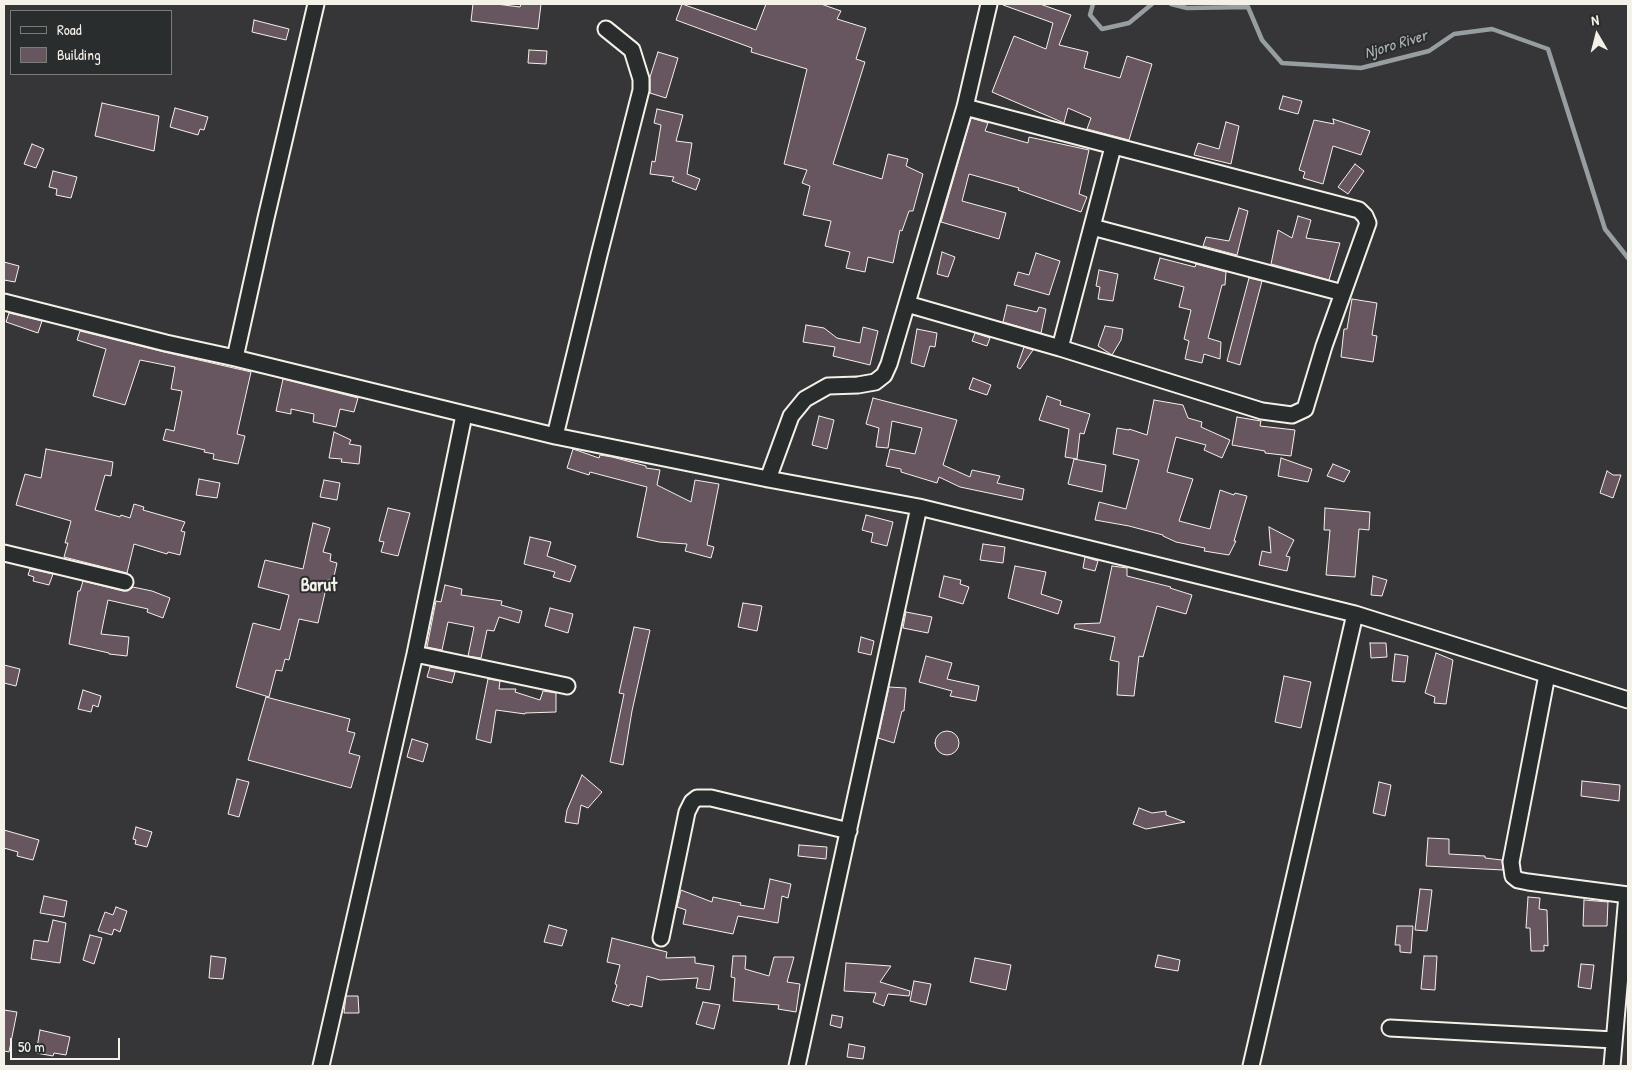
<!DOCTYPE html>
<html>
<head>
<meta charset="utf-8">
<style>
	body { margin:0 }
	#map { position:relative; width:1632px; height:1070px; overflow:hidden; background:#363538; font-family:"Patrick Hand",sans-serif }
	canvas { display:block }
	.frame { position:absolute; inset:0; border:5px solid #f4f1e8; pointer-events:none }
	.legend { position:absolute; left:10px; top:10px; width:162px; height:65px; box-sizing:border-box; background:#2a2d2e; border:1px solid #7b7b78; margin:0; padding:6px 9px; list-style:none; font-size:15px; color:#f4f1e8 }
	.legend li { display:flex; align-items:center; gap:10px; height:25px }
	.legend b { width:25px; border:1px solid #7b7b78 }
	.north { position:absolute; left:1572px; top:10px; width:50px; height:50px; -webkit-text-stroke:4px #2a2d2e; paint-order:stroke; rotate:352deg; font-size:14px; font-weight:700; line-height:20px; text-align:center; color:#f4f1e8 }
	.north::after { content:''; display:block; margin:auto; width:18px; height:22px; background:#f4f1e8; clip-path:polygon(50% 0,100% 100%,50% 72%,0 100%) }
	.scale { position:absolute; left:10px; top:1038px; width:110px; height:22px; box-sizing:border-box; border:2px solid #f4f1e8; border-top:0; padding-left:6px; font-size:15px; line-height:18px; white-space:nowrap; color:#f4f1e8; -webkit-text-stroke:4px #2a2d2e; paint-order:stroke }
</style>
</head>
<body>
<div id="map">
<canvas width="1632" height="1070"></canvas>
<div class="frame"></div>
<ul class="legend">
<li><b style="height:6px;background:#2a2d2e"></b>Road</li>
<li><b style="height:14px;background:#67565f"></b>Building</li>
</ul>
<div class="north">N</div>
<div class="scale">50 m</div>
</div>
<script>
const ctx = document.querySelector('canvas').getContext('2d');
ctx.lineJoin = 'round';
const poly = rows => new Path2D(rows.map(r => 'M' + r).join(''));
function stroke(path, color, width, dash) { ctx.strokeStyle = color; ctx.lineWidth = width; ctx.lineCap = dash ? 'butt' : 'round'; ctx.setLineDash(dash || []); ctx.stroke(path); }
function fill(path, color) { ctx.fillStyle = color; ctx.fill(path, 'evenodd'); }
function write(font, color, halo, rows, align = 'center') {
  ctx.font = font + ' "Patrick Hand",sans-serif'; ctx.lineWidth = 4; ctx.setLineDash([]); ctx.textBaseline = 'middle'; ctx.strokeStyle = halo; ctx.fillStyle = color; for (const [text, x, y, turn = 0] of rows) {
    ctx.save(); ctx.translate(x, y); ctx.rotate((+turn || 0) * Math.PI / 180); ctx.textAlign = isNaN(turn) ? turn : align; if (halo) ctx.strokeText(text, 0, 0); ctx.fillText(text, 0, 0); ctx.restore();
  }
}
stroke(poly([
	[1093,4,1090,15,1102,29,1129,23,1152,4],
	[1171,4,1187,8,1248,7,1262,40,1282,63,1361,68,1429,51,1454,34,1492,29,1548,49,1605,229,1628,258]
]), '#969ea2', 4.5);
const building = poly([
	[473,4,496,4,520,7,521,4,541,4,538,29,471,21,473,4],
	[682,4,756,30,766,4,821,4,841,11,837,19,866,28,856,59,865,62,833,164,882,179,888,154,908,159,906,166,923,174,913,211,909,211,902,231,900,230,893,263,868,257,865,272,846,268,850,252,825,246,831,221,803,215,810,186,802,183,807,170,784,164,807,69,751,52,752,48,676,20,682,4],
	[1004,4,1040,4,1071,15,1059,45,1088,52,1084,68,1120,78,1127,56,1152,64,1129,140,1087,129,1091,118,1068,108,1064,123,992,92,1014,36,1046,49,1053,23,1003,5,1004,4],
	[254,20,289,29,286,40,252,32,254,20],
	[529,50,547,51,546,64,528,63,529,50],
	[658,52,678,58,666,98,650,93,650,77,658,52],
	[1283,96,1302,101,1298,114,1279,109,1283,96],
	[102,103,159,116,154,151,95,136,102,103],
	[175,108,208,117,204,130,200,129,198,135,170,127,175,108],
	[657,109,683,115,676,141,692,143,687,174,700,179,696,190,672,181,674,177,650,174,652,161,655,162,661,125,654,123,657,109],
	[971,118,988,123,985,131,1028,143,1029,137,1089,150,1079,194,1087,197,1081,212,1018,190,1019,188,969,174,962,201,1006,213,999,239,941,222,971,118],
	[1333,119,1370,131,1361,155,1333,146,1323,184,1303,178,1305,172,1299,170,1314,120,1334,124,1333,119],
	[1226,122,1239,126,1231,164,1194,155,1198,143,1219,149,1226,122],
	[32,144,44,149,36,168,24,164,32,144],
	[1355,164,1364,171,1348,194,1338,187,1355,164],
	[53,171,77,177,71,198,56,195,57,189,49,187,53,171],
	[1239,208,1248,211,1237,255,1203,246,1206,237,1229,241,1239,208],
	[1298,216,1311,220,1306,238,1340,243,1329,280,1271,264,1278,230,1292,238,1298,216],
	[942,252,955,257,948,277,937,274,942,252],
	[1036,253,1060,261,1049,295,1014,285,1018,272,1029,275,1036,253],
	[1160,258,1195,267,1196,264,1226,272,1225,285,1222,285,1208,338,1221,342,1220,359,1204,354,1202,363,1185,359,1189,341,1184,339,1191,310,1179,307,1184,287,1154,279,1160,258],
	[4,262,19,266,15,282,4,280,4,262],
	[1099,270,1118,274,1113,301,1098,299,1100,287,1096,286,1099,270],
	[1249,278,1262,281,1240,365,1227,361,1249,278],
	[1352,299,1377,303,1372,335,1377,336,1373,362,1341,357,1344,329,1347,329,1352,299],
	[1007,305,1037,312,1039,307,1046,309,1041,333,1003,322,1007,305],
	[9,313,42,321,38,333,6,322,9,313],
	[806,325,824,328,837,338,860,343,863,327,878,331,870,365,833,356,835,347,803,342,806,325],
	[1105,326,1123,329,1121,340,1112,355,1098,346,1105,326],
	[917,329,937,333,935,347,930,346,924,367,911,363,917,329],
	[80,331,164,352,251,372,237,434,245,436,238,464,213,459,214,454,204,452,205,450,163,440,166,429,174,431,182,391,171,389,175,367,140,360,125,405,93,396,106,349,77,340,80,331],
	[975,333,990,338,987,346,972,341,975,333],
	[1024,347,1033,350,1020,369,1017,367,1024,347],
	[973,378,991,385,987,395,969,389,973,378],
	[283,379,358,398,354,412,340,409,336,427,313,422,314,414,291,409,291,414,276,411,283,379],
	[1047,396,1061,401,1060,405,1090,414,1084,434,1080,433,1077,459,1065,457,1069,429,1039,420,1047,396],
	[873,398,957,420,943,465,970,477,972,470,1000,476,997,483,1024,489,1022,500,960,487,939,477,937,483,901,472,901,469,886,466,890,449,915,454,922,428,892,421,888,448,876,447,879,428,866,424,873,398],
	[1154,400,1183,405,1188,418,1202,422,1201,427,1230,440,1222,458,1204,450,1206,445,1176,437,1167,472,1193,479,1179,521,1210,529,1220,490,1234,495,1235,493,1247,496,1234,541,1236,541,1229,555,1204,551,1205,548,1176,542,1163,536,1163,535,1129,526,1095,520,1099,502,1126,509,1139,460,1113,454,1117,428,1129,430,1129,429,1147,435,1154,400],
	[819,416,834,420,827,449,812,445,819,416],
	[1237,417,1261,421,1260,426,1295,430,1291,456,1265,453,1265,451,1232,445,1237,417],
	[334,432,351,440,349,444,361,446,359,464,341,462,342,459,329,458,334,432],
	[46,449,113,462,111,476,105,475,95,510,120,517,121,515,130,518,134,504,144,507,143,510,185,522,181,531,185,532,180,555,168,552,167,554,134,544,127,573,64,557,68,543,65,543,71,521,16,505,25,474,41,478,46,449],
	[573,449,599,458,600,455,612,457,646,466,646,468,660,470,657,485,691,502,695,480,719,484,707,545,714,547,711,558,685,551,687,544,659,542,637,537,647,487,590,472,589,475,567,468,573,449],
	[1281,458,1312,469,1308,482,1278,476,1281,458],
	[1074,459,1106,465,1102,492,1068,484,1074,459],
	[1333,464,1350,471,1344,482,1327,476,1333,464],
	[1607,471,1613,475,1621,475,1613,498,1600,493,1607,471],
	[199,479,220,483,217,498,196,495,199,479],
	[324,480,340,483,337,500,320,497,324,480],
	[388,508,410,513,398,556,381,552,384,542,379,541,388,508],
	[1325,508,1370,512,1369,530,1359,529,1355,577,1326,575,1330,530,1324,530,1325,508],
	[866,515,893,522,887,546,871,542,873,533,862,530,866,515],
	[313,523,330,528,323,552,331,554,330,561,337,563,333,581,328,580,318,623,299,619,289,660,285,659,282,671,276,670,269,697,236,687,253,623,280,630,289,595,258,587,265,560,303,569,313,523],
	[1269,527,1294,540,1286,556,1290,557,1287,571,1259,565,1262,551,1271,553,1269,527],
	[530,537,551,542,547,556,576,566,570,582,553,577,555,572,524,564,530,537],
	[983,544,1005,547,1003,563,980,560,983,544],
	[1085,557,1098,561,1095,571,1083,568,1085,557],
	[1015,566,1046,572,1041,594,1062,601,1058,614,1008,598,1015,566],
	[1112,566,1127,568,1127,576,1171,587,1170,588,1192,595,1186,614,1157,606,1143,657,1139,656,1134,696,1117,695,1119,662,1110,660,1115,637,1074,628,1075,624,1100,623,1112,566],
	[30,569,53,574,49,585,33,581,34,577,28,575,30,569],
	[944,576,961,580,960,584,969,587,963,604,939,597,944,576],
	[1373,576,1387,580,1382,596,1371,595,1373,576],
	[83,581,123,591,128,591,133,587,152,591,170,598,163,618,147,612,148,609,108,600,101,634,129,637,127,656,109,654,109,653,69,644,78,591,80,591,83,581],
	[445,585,462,589,461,595,502,601,501,605,522,611,519,623,499,617,494,631,487,630,481,658,468,656,474,627,448,622,442,650,427,647,436,601,441,602,445,585],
	[743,603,762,606,757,631,738,627,743,603],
	[550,608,573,614,568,633,545,626,550,608],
	[906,612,932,617,928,633,903,628,906,612],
	[634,627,650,630,632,711,623,765,610,762,624,694,619,693,634,627],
	[861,637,874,641,871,655,858,652,861,637],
	[1370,643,1386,643,1387,657,1371,658,1370,643],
	[1436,653,1453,660,1446,704,1434,703,1435,697,1425,693,1436,653],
	[1395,654,1408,656,1405,682,1392,681,1395,654],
	[926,656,952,663,947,679,979,686,976,701,950,696,952,691,919,682,926,656],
	[4,665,20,669,16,686,4,683,4,665],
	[430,667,455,672,452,683,427,677,430,667],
	[1284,676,1311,682,1301,728,1275,722,1284,676],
	[488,679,500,681,499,689,516,689,515,692,540,700,543,691,556,693,556,712,525,713,525,714,496,710,491,743,476,739,488,679],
	[889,687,906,688,904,711,902,711,894,743,878,738,889,687],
	[83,690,101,696,98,707,93,705,91,712,78,709,83,690],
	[266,697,350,719,347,731,355,733,349,753,360,756,351,788,248,760,266,697],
	'935 743a12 12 0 1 1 24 0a12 12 0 1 1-24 0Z',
	[412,739,428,744,423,762,407,757,412,739],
	[582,775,602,792,588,808,581,805,578,824,565,822,567,810,582,775],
	[237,779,249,782,239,817,228,814,237,779],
	[1582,781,1620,785,1619,801,1581,796,1582,781],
	[1379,782,1391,785,1385,816,1373,813,1379,782],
	[1139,808,1152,813,1166,811,1166,815,1185,822,1146,829,1133,824,1139,808],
	[136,827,152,832,147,847,135,844,136,840,133,839,136,827],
	[4,830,39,840,33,860,17,856,18,852,4,848,4,830],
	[1428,838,1449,839,1449,854,1485,856,1485,858,1502,860,1503,870,1426,866,1428,838],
	[799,845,827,847,826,859,798,856,799,845],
	[770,879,791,884,788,898,782,896,778,923,738,916,733,934,683,924,686,910,677,907,681,890,712,902,713,897,741,903,740,905,764,909,770,879],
	[1420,889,1432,890,1427,931,1415,930,1420,889],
	[44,896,67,901,64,917,40,913,44,896],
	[1528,897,1540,898,1539,909,1547,910,1548,946,1544,945,1544,951,1531,951,1530,928,1526,928,1528,897],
	[1584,900,1608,902,1607,926,1583,926,1584,900],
	[116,907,127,911,120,932,114,929,112,935,98,931,105,912,113,915,116,907],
	[53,920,66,923,60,963,31,959,34,940,48,942,53,920],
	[549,925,567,930,562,946,544,942,549,925],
	[1397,926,1413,926,1411,953,1400,952,1400,945,1395,945,1397,926],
	[90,935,102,938,94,964,83,960,90,935],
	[612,938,667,952,666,958,695,957,695,963,714,966,710,990,696,988,698,978,660,980,647,976,642,1007,630,1004,629,1006,612,1001,617,985,615,984,620,965,607,962,612,938],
	[1158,955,1180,960,1178,971,1155,967,1158,955],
	[211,956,226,958,223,979,209,978,211,956],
	[733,956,746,956,745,969,769,976,774,957,794,957,787,982,800,984,796,1012,778,1009,779,1005,733,1001,735,978,731,977,733,956],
	[1424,956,1437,956,1435,990,1421,989,1424,956],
	[975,958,1011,965,1006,990,970,982,975,958],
	[846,963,891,966,880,982,910,991,909,996,888,994,884,1006,873,1002,876,993,844,991,846,963],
	[1581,964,1594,965,1591,989,1578,987,1581,964],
	[914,981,931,984,926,1005,910,1001,914,981],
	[346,996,358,996,359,1013,344,1013,346,996],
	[703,1002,720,1005,714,1029,696,1024,703,1002],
	[4,1010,17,1012,9,1052,4,1051,4,1010],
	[832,1015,843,1017,841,1028,830,1025,832,1015],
	[40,1030,70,1037,66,1055,54,1053,53,1056,36,1053,40,1030],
	[849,1044,865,1047,863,1059,847,1057,849,1044]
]);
fill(building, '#67565f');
stroke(building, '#f4f1e8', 1);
const minor = poly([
	[316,4,266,218,235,358,555,436,768,479,919,507,1355,614,1628,700],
	[1092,227,1343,293],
	[4,302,166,343,235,358],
	[907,304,1060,348,1262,411,1292,415,1305,409,1324,346,1368,223,1365,216,1359,210,965,107],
	[1060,348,1113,147],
	[555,436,599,255,641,90,641,79,632,50,606,29],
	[768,479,791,416,805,399,828,386,858,385,875,382,884,375,889,364,965,107,989,4],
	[4,553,125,582],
	[415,654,567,686],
	[1547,675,1511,862,1513,876,1518,880,1528,882,1628,895],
	[661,938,687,812,692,802,697,798,711,798,849,831],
	[1390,1028,1614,1040],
	[321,1066,415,654,464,415],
	[797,1066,919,507],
	[1251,1066,1355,614],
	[1612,1066,1627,895]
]);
stroke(minor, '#f4f1e8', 19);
stroke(minor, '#2a2d2e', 15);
write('italic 16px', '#aeb3b4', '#2a2d2e', [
	["Njoro River",1396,45,-17]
]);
write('bold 18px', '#f4f1e8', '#2a2d2e', [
	["Barut",319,586]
]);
</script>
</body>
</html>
